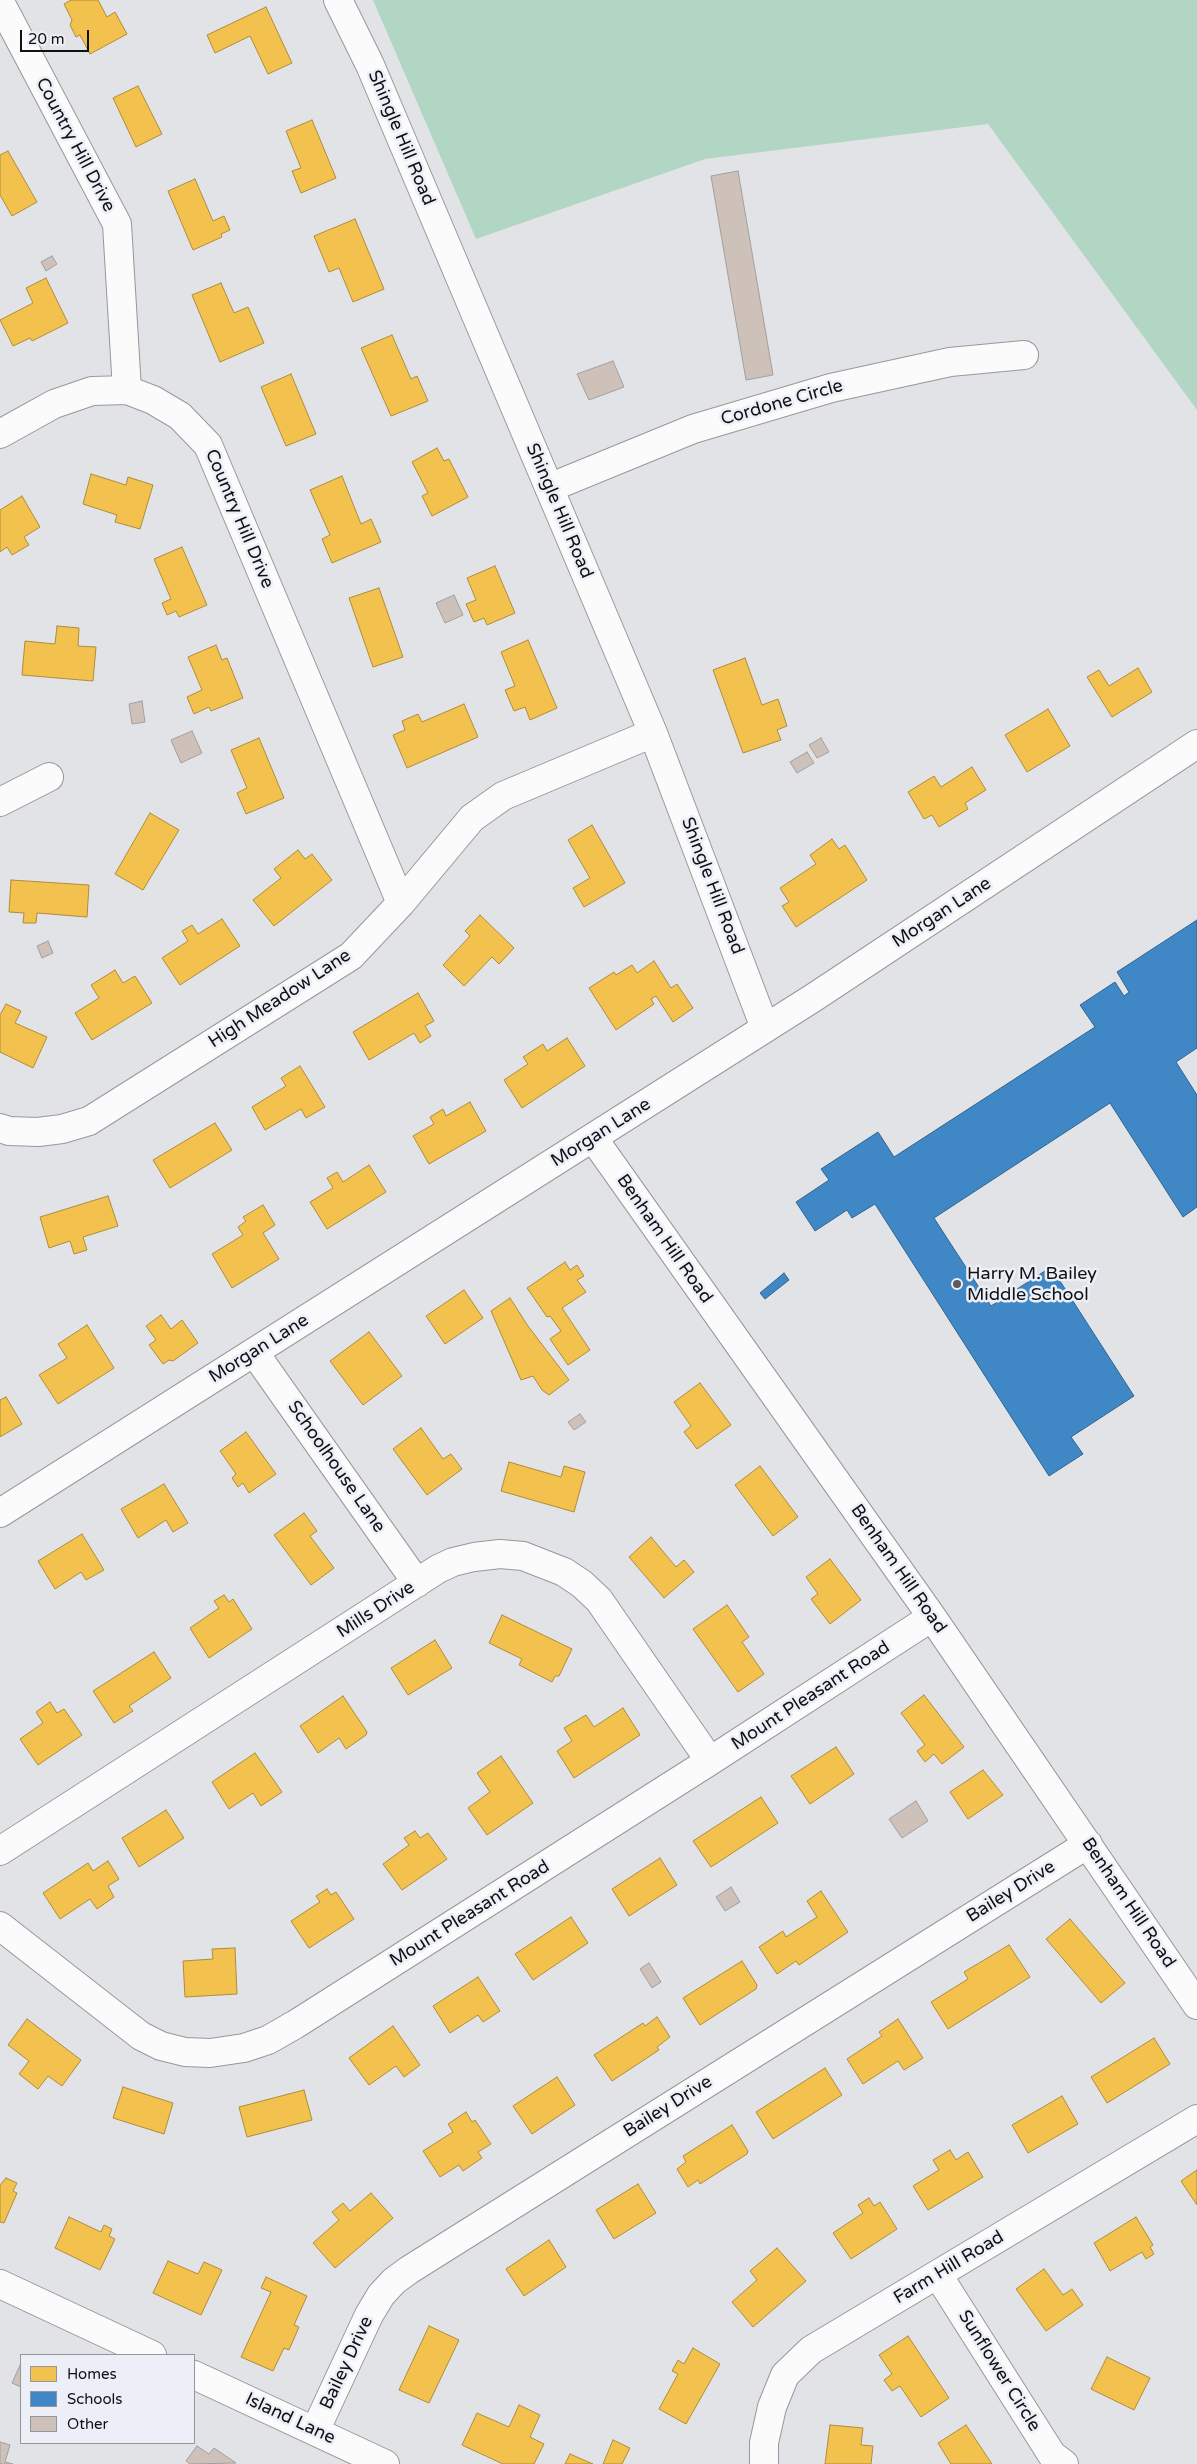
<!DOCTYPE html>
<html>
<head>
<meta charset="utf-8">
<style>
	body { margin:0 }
	#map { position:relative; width:1197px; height:2464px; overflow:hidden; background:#e2e3e7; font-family:"Varela Round",sans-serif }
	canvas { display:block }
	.legend { position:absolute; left:20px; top:2354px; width:175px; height:90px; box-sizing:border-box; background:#eceff7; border:1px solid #94969b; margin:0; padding:6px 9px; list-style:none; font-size:15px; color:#0f1012 }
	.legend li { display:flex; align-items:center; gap:10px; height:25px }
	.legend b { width:25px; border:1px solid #94969b }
	.scale { position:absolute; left:20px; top:30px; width:69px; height:22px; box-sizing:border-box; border:2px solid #0f1012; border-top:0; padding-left:6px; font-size:15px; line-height:18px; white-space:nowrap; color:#0f1012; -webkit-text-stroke:4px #eceff7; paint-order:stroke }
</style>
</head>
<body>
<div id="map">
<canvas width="1197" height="2464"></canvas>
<ul class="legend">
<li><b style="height:14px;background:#f2c14e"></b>Homes</li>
<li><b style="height:14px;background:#3f88c5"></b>Schools</li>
<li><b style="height:14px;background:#cec1ba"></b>Other</li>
</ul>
<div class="scale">20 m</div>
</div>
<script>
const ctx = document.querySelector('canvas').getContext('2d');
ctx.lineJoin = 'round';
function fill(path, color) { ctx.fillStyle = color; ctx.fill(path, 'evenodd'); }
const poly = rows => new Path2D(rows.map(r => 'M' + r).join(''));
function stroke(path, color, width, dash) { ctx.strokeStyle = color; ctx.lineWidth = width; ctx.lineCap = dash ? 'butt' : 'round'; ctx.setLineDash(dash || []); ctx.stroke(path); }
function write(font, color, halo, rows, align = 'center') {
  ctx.font = font + ' "Varela Round",sans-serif'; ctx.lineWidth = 5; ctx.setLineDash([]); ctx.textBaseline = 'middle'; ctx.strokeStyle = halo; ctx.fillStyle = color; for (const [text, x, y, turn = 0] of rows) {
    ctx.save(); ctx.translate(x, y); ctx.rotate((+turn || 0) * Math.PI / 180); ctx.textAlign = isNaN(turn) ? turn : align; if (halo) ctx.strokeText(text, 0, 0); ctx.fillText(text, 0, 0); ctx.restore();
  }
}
fill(poly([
	[373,0,1197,0,1197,410,988,124,705,159,476,239]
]), '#b2d6c4');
const homes = poly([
	[71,0,98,0,107,17,115,12,127,34,90,54,80,35,76,37,70,25,72,20,64,4,71,0],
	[266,7,292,63,268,74,250,36,215,53,207,35,266,7],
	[138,86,162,134,136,147,113,98,138,86],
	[312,120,336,178,301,193,292,171,301,168,286,131,312,120],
	[8,151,37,202,12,216,0,195,0,155,8,151],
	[195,179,213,221,224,216,230,230,221,234,222,237,193,250,168,191,195,179],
	[355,219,384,289,353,302,339,268,329,272,314,236,355,219],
	[46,278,68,323,32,341,30,338,13,346,0,320,33,303,26,288,46,278],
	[221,283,234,313,248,307,264,343,220,362,192,295,221,283],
	[392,335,411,379,417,376,428,401,391,416,361,348,392,335],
	[291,374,316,434,286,446,261,387,291,374],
	[437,448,444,461,449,459,468,497,432,516,422,496,428,493,412,462,437,448],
	[91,474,126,485,128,477,153,485,140,529,115,522,117,515,83,504,91,474],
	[342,476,361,524,371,519,381,542,332,563,322,539,330,535,310,490,342,476],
	[22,496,40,527,24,537,29,545,12,555,7,547,0,552,0,510,22,496],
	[182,547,207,605,179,617,176,611,167,615,162,603,171,599,154,559,182,547],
	[495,566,515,613,487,625,484,618,474,622,466,604,476,600,467,578,495,566],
	[379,588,403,657,373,667,349,598,379,588],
	[57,626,79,628,78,646,96,647,93,681,22,675,25,641,55,644,57,626],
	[528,640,557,708,530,720,525,707,514,711,505,690,515,686,501,652,528,640],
	[216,645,222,660,227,658,243,698,211,711,209,707,194,714,187,697,202,690,188,657,216,645],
	[745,658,762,705,778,699,787,726,777,730,781,740,743,753,713,670,745,658],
	[1138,668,1152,692,1112,717,1087,677,1099,670,1109,686,1138,668],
	[464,704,478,737,407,768,393,735,405,730,402,721,418,714,422,722,464,704],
	[1048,709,1070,746,1027,772,1005,735,1048,709],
	[259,738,284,798,246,814,237,793,247,788,231,750,259,738],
	[972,767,986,790,965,803,968,809,939,827,932,815,924,819,908,792,934,776,941,787,972,767],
	[150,813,179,830,143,890,115,874,150,813],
	[592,825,625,883,584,907,573,888,590,878,568,840,592,825],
	[832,839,839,849,845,845,867,880,796,927,782,906,789,902,780,888,816,864,810,855,832,839],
	[298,850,305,859,312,854,332,880,274,926,253,900,281,878,274,869,298,850],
	[11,880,89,885,87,917,37,913,36,923,23,923,24,913,9,912,11,880],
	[480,915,514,948,499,964,492,957,464,986,443,965,470,936,465,931,480,915],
	[222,919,240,946,180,985,162,958,188,941,182,931,192,925,198,934,222,919],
	[654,961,671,988,677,984,693,1008,673,1022,656,996,651,999,654,1004,616,1030,589,988,614,972,616,975,632,965,637,973,654,961],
	[115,970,123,983,135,976,152,1003,92,1040,75,1013,99,998,91,985,115,970],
	[418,993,434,1021,425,1026,431,1036,420,1043,414,1033,369,1060,353,1032,418,993],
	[6,1004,21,1011,15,1023,47,1037,33,1068,0,1052,0,1015,6,1004],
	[567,1038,585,1066,522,1108,504,1080,528,1064,523,1057,543,1044,547,1051,567,1038],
	[300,1066,325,1107,306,1118,301,1109,265,1130,252,1107,286,1086,281,1078,300,1066],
	[470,1102,486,1131,429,1164,413,1136,434,1124,430,1117,443,1109,446,1116,470,1102],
	[215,1123,232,1150,170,1188,153,1160,215,1123],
	[369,1165,386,1192,327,1229,310,1202,333,1188,327,1178,337,1172,343,1182,369,1165],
	[108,1196,118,1226,83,1237,87,1250,74,1254,70,1241,49,1248,40,1217,108,1196],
	[263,1205,275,1225,263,1233,279,1259,232,1288,212,1254,243,1235,238,1227,246,1221,243,1217,263,1205],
	[565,1262,570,1270,577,1265,584,1276,577,1280,586,1292,562,1308,590,1350,568,1365,550,1339,561,1331,550,1316,547,1317,527,1288,565,1262],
	[464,1290,483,1318,445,1344,426,1316,464,1290],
	[510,1298,528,1326,569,1380,549,1395,542,1390,533,1376,521,1380,491,1311,510,1298],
	[161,1315,171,1329,182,1320,198,1343,173,1361,169,1360,163,1364,149,1345,156,1340,146,1326,161,1315],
	[87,1325,114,1368,58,1404,39,1375,67,1358,58,1344,87,1325],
	[369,1332,402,1376,363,1405,330,1361,369,1332],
	[700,1383,731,1425,697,1449,684,1432,691,1426,674,1402,700,1383],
	[6,1397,22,1424,0,1437,0,1400,6,1397],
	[421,1428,443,1459,451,1454,462,1469,427,1495,393,1449,421,1428],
	[246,1432,276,1474,249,1493,243,1483,238,1487,232,1478,236,1474,220,1451,246,1432],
	[509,1462,561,1477,564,1466,585,1472,574,1512,501,1491,509,1462],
	[760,1466,798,1517,773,1536,735,1485,760,1466],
	[164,1484,188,1523,173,1532,166,1520,138,1538,121,1509,164,1484],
	[304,1513,317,1531,310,1536,334,1568,311,1585,274,1535,304,1513],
	[82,1534,104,1570,86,1580,81,1572,55,1589,38,1561,82,1534],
	[651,1537,676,1567,684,1560,694,1572,664,1598,629,1557,651,1537],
	[830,1559,861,1600,830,1624,811,1599,818,1594,806,1577,830,1559],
	[224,1595,229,1602,233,1599,252,1629,209,1658,190,1628,219,1608,214,1601,224,1595],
	[727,1605,749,1637,742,1642,764,1674,738,1692,693,1629,727,1605],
	[502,1615,572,1649,559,1676,555,1676,552,1682,519,1665,522,1659,489,1643,502,1615],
	[435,1640,452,1668,408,1695,391,1668,435,1640],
	[154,1652,171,1678,129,1706,133,1711,114,1723,93,1691,154,1652],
	[924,1695,964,1747,942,1764,934,1754,925,1762,917,1751,925,1745,901,1713,924,1695],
	[343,1696,367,1732,366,1735,346,1749,339,1738,318,1753,300,1726,343,1696],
	[50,1702,57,1713,64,1709,82,1735,38,1765,20,1739,43,1723,36,1712,50,1702],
	[623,1708,640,1735,574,1778,557,1751,572,1741,564,1728,586,1715,594,1727,623,1708],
	[836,1747,854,1774,810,1804,791,1776,836,1747],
	[255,1753,282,1792,261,1806,253,1793,229,1809,212,1782,255,1753],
	[501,1756,533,1803,487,1835,468,1808,490,1792,477,1773,501,1756],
	[983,1770,1003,1795,968,1819,950,1792,983,1770],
	[761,1797,778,1823,711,1867,693,1841,761,1797],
	[166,1810,184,1838,139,1867,122,1838,166,1810],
	[415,1831,420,1838,428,1833,447,1859,402,1890,383,1864,409,1845,404,1838,415,1831],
	[660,1858,677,1885,629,1916,612,1889,660,1858],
	[108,1861,119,1879,108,1886,114,1897,97,1909,90,1899,60,1919,43,1893,88,1863,93,1871,108,1861],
	[327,1889,331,1895,336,1892,354,1919,309,1948,291,1921,320,1902,316,1896,327,1889],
	[821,1891,848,1932,799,1965,796,1961,777,1974,759,1947,783,1931,786,1937,817,1917,807,1901,821,1891],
	[571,1917,588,1943,533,1980,515,1954,571,1917],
	[1070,1919,1125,1983,1101,2003,1046,1939,1070,1919],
	[1009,1945,1030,1977,948,2029,931,2002,968,1979,964,1972,1009,1945],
	[235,1948,237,1994,185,1997,183,1961,213,1959,212,1949,235,1948],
	[742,1961,757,1985,756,1989,700,2025,683,1998,742,1961],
	[478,1977,500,2011,483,2022,478,2015,450,2033,433,2006,478,1977],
	[657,2017,670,2037,657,2047,659,2050,612,2081,594,2055,643,2023,645,2026,657,2017],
	[27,2019,81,2060,62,2086,48,2076,38,2089,19,2074,29,2061,8,2045,27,2019],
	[898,2019,923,2058,904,2070,898,2061,863,2084,847,2059,882,2036,879,2032,898,2019],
	[393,2026,420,2065,404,2077,396,2066,369,2085,349,2058,393,2026],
	[1154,2038,1170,2064,1107,2103,1091,2077,1154,2038],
	[825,2068,842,2095,773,2139,756,2112,825,2068],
	[557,2077,575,2105,532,2134,513,2106,557,2077],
	[123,2087,173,2103,164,2134,113,2118,123,2087],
	[304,2090,312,2120,247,2137,239,2107,304,2090],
	[1062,2096,1078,2124,1028,2153,1012,2125,1062,2096],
	[466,2112,472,2122,475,2120,491,2144,478,2152,482,2158,463,2171,459,2165,440,2177,423,2151,453,2132,448,2124,466,2112],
	[732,2125,748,2151,747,2154,700,2184,698,2180,688,2187,677,2169,686,2162,683,2156,732,2125],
	[950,2150,956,2160,968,2152,983,2177,928,2210,913,2186,939,2170,933,2160,950,2150],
	[1197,2170,1197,2205,1181,2181,1197,2170],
	[6,2178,17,2183,13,2191,17,2193,4,2223,0,2222,0,2185,6,2178],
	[638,2184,656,2213,614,2239,596,2210,638,2184],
	[371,2193,393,2218,335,2268,313,2243,339,2220,332,2212,343,2203,350,2211,371,2193],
	[869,2198,874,2206,880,2202,897,2229,851,2259,833,2233,863,2213,858,2205,869,2198],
	[69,2217,101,2232,104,2225,112,2229,109,2236,115,2239,100,2270,55,2248,69,2217],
	[1136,2217,1153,2245,1150,2247,1154,2254,1146,2259,1142,2252,1110,2271,1094,2243,1136,2217],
	[549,2240,566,2267,524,2296,506,2269,549,2240],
	[777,2248,806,2281,753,2327,732,2302,757,2280,750,2271,777,2248],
	[168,2261,198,2274,204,2262,222,2270,201,2315,153,2293,168,2261],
	[1044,2269,1063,2295,1072,2289,1083,2305,1046,2331,1016,2289,1044,2269],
	[266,2277,307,2296,294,2325,299,2327,289,2350,284,2348,273,2371,241,2357,271,2292,261,2288,266,2277],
	[429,2326,459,2340,429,2403,399,2390,429,2326],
	[908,2336,949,2398,921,2417,900,2386,892,2391,884,2380,892,2374,879,2355,908,2336],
	[693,2348,720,2364,686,2424,659,2409,678,2374,672,2371,678,2360,684,2364,693,2348],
	[1107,2357,1150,2378,1134,2410,1091,2389,1107,2357],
	[519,2405,540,2415,530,2437,544,2444,534,2464,503,2464,462,2445,477,2413,509,2427,519,2405],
	[830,2425,863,2428,861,2445,873,2446,871,2464,825,2464,830,2425],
	[966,2425,992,2464,951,2464,938,2443,966,2425],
	[613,2440,630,2448,622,2464,603,2464,613,2440],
	[570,2454,593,2464,565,2464,570,2454]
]);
fill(homes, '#f2c14e');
stroke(homes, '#ae8c3c', 1);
const schools = poly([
	[1197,920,1197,1048,1176,1062,1197,1095,1197,1207,1183,1217,1110,1103,934,1218,991,1306,1051,1267,1134,1396,1071,1437,1083,1454,1049,1476,875,1204,852,1218,847,1210,815,1231,796,1202,829,1180,821,1169,878,1132,894,1157,1095,1027,1080,1005,1115,982,1124,996,1129,992,1117,972,1197,920],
	[784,1273,789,1280,765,1299,760,1293,784,1273]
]);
fill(schools, '#3f88c5');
stroke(schools, '#31648f', 1);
const building = poly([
	[738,171,773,375,746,380,711,176,738,171],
	[52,256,57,264,46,271,41,262,52,256],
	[613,361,624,387,589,400,577,374,613,361],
	[454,595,463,615,445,623,436,603,454,595],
	[142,701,145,722,132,724,129,704,142,701],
	[192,731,202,753,181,763,171,740,192,731],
	[821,738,829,752,817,758,809,745,821,738],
	[807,752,814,763,797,773,790,762,807,752],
	[48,941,53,953,42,958,37,946,48,941],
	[580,1414,586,1422,574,1430,568,1422,580,1414],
	[916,1801,928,1821,902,1838,889,1819,916,1801],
	[731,1887,740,1902,725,1911,716,1897,731,1887],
	[649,1963,661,1982,652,1988,640,1969,649,1963],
	[21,2363,21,2387,12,2383,21,2363],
	[0,2442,10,2445,5,2462,13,2464,0,2464,0,2442],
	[197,2446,209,2454,214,2448,236,2463,190,2464,186,2461,197,2446]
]);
fill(building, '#cec1ba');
stroke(building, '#a09fa0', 1);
const minor = poly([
	[338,0,370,65,653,733,765,1028],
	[0,2,117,224,127,390,153,400,180,416,208,445,401,903],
	[0,434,54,404,92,391,127,390],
	[549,488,693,429,831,388,950,362,1024,355],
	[0,802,49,777],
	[0,1128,9,1131,38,1132,62,1129,89,1121,351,956,401,903,472,818,503,796,653,733],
	[593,1138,932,1617,1197,2005],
	[254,1352,417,1583],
	[0,1513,813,998,1197,744],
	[0,1851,438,1569,453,1562,474,1557,500,1554,523,1556,564,1572,582,1584,599,1600,710,1761],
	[0,1926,141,2036,161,2046,185,2052,210,2053,244,2048,268,2040,296,2024,710,1761,932,1617],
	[938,2275,1052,2455,1064,2464],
	[0,2284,152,2355],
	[194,2375,385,2464],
	[315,2431,369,2315,381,2295,394,2281,409,2270,1088,1844],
	[764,2464,764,2443,772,2407,785,2375,811,2350,1197,2119]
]);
stroke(minor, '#97989b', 30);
stroke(minor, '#fbfbfb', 28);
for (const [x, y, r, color] of [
	[957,1284,5,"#595a5d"]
]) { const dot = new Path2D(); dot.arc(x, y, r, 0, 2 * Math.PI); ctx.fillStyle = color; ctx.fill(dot); stroke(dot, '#eceff7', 2); }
write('18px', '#0f1012', '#eceff7', [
	["Shingle Hill Road",401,138,67],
	["Country Hill Drive",75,145,62],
	["Cordone Circle",782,403,-16],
	["Shingle Hill Road",559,511,67],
	["Country Hill Drive",239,519,67],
	["Shingle Hill Road",712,886,69],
	["Morgan Lane",942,913,-33],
	["High Meadow Lane",280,999,-33],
	["Morgan Lane",601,1133,-32],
	["Benham Hill Road",664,1239,55],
	["Morgan Lane",259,1349,-32],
	["Schoolhouse Lane",336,1467,55],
	["Benham Hill Road",898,1569,55],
	["Mills Drive",376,1610,-33],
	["Mount Pleasant Road",811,1696,-33],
	["Bailey Drive",1011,1892,-32],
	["Benham Hill Road",1128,1903,56],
	["Mount Pleasant Road",470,1914,-32],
	["Bailey Drive",668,2107,-32],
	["Farm Hill Road",949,2268,-31],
	["Bailey Drive",347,2363,-65],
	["Sunflower Circle",999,2371,58],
	["Island Lane",290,2419,25]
]);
write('18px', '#0f1012', '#eceff7', [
	["Harry M. Bailey",967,1274],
	["Middle School",967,1295]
], 'left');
</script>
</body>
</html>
